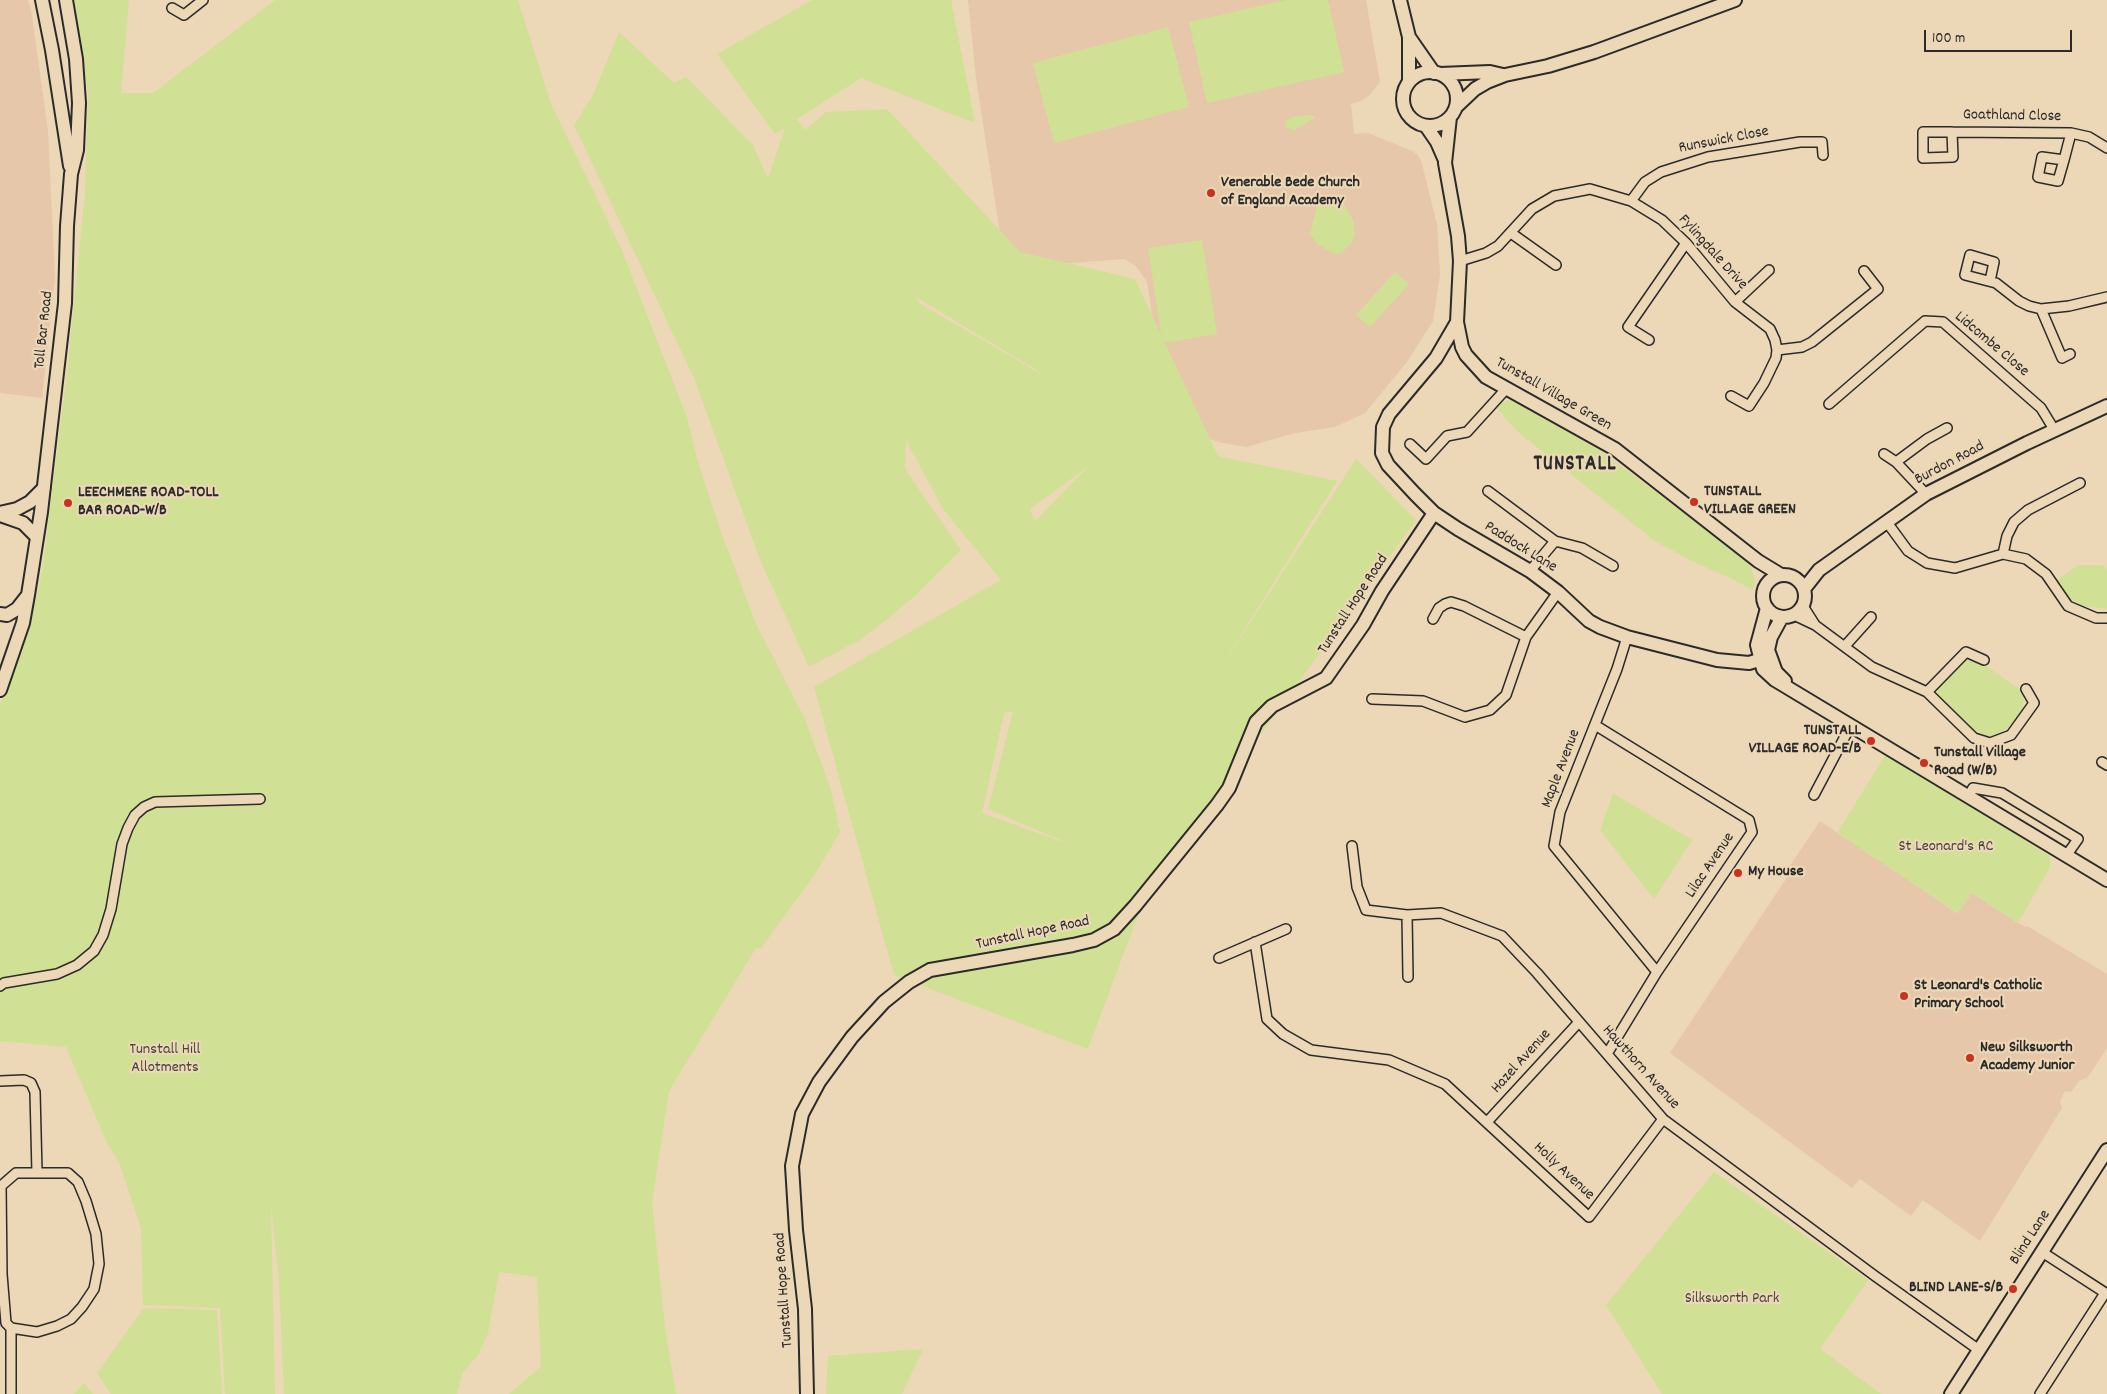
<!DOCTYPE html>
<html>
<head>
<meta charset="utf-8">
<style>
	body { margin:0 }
	#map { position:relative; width:2107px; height:1394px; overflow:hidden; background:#ecd7b6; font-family:Dekko,sans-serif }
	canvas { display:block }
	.scale { position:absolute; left:1924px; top:30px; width:148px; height:22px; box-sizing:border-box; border:2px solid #2b2b2b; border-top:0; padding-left:6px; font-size:15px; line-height:18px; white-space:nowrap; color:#2b2b2b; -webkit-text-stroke:4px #ecd7b6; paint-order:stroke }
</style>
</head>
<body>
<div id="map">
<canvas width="2107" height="1394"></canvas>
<div class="scale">100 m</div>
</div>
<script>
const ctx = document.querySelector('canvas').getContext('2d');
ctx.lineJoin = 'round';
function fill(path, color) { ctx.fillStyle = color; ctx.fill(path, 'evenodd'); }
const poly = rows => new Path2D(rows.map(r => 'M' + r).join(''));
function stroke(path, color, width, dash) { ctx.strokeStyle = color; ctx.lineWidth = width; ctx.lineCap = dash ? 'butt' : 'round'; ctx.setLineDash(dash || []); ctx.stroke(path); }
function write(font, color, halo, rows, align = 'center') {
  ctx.font = font + ' Dekko,sans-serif'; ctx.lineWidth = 4.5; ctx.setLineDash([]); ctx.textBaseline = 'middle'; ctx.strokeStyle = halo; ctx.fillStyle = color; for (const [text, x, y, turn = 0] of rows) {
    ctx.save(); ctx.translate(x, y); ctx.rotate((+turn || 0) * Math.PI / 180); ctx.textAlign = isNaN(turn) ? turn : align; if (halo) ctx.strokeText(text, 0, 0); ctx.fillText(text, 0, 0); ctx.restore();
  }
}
fill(poly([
	[0,0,28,0,31,9,48,131,55,277,42,398,0,393],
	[968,0,1366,0,1380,82,1370,95,1361,101,1351,104,1354,134,1368,133,1412,151,1417,154,1421,160,1437,225,1440,275,1433,321,1407,362,1365,413,1335,427,1295,433,1246,447,1218,442,1195,433,1155,332,1147,282,1135,265,1124,259,1059,264,1029,258,1012,248,1000,233,976,78],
	[1820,821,1957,913,1972,893,2018,923,2026,927,2027,926,2107,974,2107,1048,2088,1077,2079,1081,2071,1092,2065,1091,2060,1101,2062,1108,1980,1241,1923,1200,1911,1216,1860,1179,1852,1188,1670,1053,1790,873,1787,870]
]), '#e6c7aa');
fill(poly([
	[62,0,129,0,121,93,153,93,275,0,518,0,551,104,621,248,688,420,697,459,720,529,756,624,805,719,831,790,840,832,815,874,761,948,756,948,669,1091,652,1202,665,1328,676,1394,509,1394,541,1366,537,1277,499,1272,488,1333,478,1355,463,1372,457,1394,284,1394,279,1283,271,1206,275,1394,225,1394,220,1308,143,1305,141,1228,119,1162,107,1143,66,1047,0,1041,0,705,30,626,42,572,67,373,85,193,88,93],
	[812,0,951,0,975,123,861,78,797,119,805,130,826,112,887,109,1020,252,1135,279,1161,334,1148,248,1202,240,1217,334,1165,343,1218,456,1337,481,1215,677,1356,459,1416,520,1147,891,1088,1049,894,975,814,687,1001,580,943,509,906,440,905,469,961,550,917,594,886,620,858,641,809,667,760,560,694,378,574,125,593,95,619,32,674,83,686,77,753,145,768,179,785,128,775,134,717,54],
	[916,297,1041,373,1041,374,919,303],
	[1086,468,1087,468,1035,521,1030,509],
	[1013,711,988,809,1074,846,982,813,1004,713],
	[1286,0,1328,0,1344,72,1207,103,1189,22],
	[1168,27,1189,107,1054,143,1033,63],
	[1308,115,1314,116,1315,118,1294,130,1286,127,1285,121,1292,117],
	[1325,195,1332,195,1341,200,1353,219,1355,234,1352,243,1341,253,1336,254,1318,245,1310,234,1318,202],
	[1395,272,1409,284,1370,327,1356,315],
	[1510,400,1598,449,1744,558,1749,563,1753,574,1755,581,1753,590,1726,576,1692,561,1655,541,1518,432,1495,406,1503,402],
	[2078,565,2103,565,2107,569,2107,609,2083,606,2069,598,2059,587,2055,581],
	[1966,660,1985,665,2022,691,2024,701,2021,710,2011,725,2000,735,1986,736,1973,732,1933,695,1934,691],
	[1886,754,2050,856,2050,867,2018,923,1972,893,1958,913,1837,833],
	[1613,793,1692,840,1654,899,1600,830],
	[1714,1172,1868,1280,1820,1349,1881,1394,1662,1394,1606,1305],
	[144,1308,217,1310,222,1394,111,1394,97,1373],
	[923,1349,902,1394,826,1394,828,1356],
	[84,1383,93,1394,74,1394]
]), '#d0e195');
const street = poly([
	[172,8,184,15,203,0],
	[1952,132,1953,157,1923,158,1923,132,1952,132,2071,133,2089,137,2107,148],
	[2064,160,2042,157,2038,177,2058,181,2064,160,2071,133],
	[1631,201,1645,182,1661,172,1708,157,1800,142,1822,142,1823,155],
	[1511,233,1556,265],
	[1460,261,1486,253,1498,246,1532,209,1554,196,1590,189,1631,201,1662,220,1686,243,1735,302,1770,329,1775,340,1777,350,1776,358,1764,383,1749,406,1731,396],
	[1990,281,1994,262,1970,255,1965,275,1996,283,2019,301,2029,306,2041,309,2069,306,2107,297],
	[1735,302,1769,270],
	[2041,309,2062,358,2070,354],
	[1649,340,1628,327,1686,243],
	[1777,350,1802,347,1812,342,1878,289,1864,271],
	[1829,404,1925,321,1943,322,2041,408,2055,431],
	[1410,444,1426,459,1447,436,1467,432,1506,389],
	[1884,454,1896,462],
	[1488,491,1555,541],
	[1926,494,1896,462,1927,439,1947,428],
	[1886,521,1908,551,1927,563,1955,568,2003,554,2026,559,2046,574,2068,606,2096,618,2107,618],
	[2003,554,2007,536,2014,522,2028,510,2080,483],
	[1530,571,1555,541,1582,548,1613,566],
	[1803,606,1815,625],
	[1794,615,1815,625,1872,667,1927,692,1974,738,1990,743,2011,735,2034,703,2026,689],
	[1433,619,1439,608,1445,604,1451,602,1464,606,1526,637],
	[1627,637,1617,669,1560,812,1554,846,1657,972],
	[1845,646,1871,617],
	[1927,692,1966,652,1984,660],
	[1372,699,1423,701,1465,717,1490,710,1506,695,1526,637,1558,592],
	[1595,725,1749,820,1752,832,1657,972,1607,1054],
	[2102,762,2107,765],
	[1814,795,1851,725],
	[1968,797,1973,788,2002,793,2078,839,2066,856],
	[1352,846,1357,887,1366,910,1407,915,1441,913,1502,936,1537,973,1663,1119,1875,1276,1979,1350],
	[1407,915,1408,977],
	[1255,942,1267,1019,1283,1034,1311,1050,1389,1060,1445,1084,1589,1217,1663,1119],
	[1219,958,1286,929],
	[0,986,4,983,57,974,77,965,94,951,103,935,111,909,122,844,128,828,135,815,144,807,155,802,260,799],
	[0,1081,24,1080,31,1083,35,1092,37,1173],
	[1487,1122,1579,1022],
	[16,1173,68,1173,78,1182,86,1201,96,1234,99,1264,94,1289,82,1307,71,1319,57,1326,37,1332,11,1328,6,1323,2,1274,1,1186,16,1173],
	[2042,1252,2107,1294],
	[11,1394,11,1328],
	[2040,1394,2105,1293]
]);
const secondary = poly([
	[42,0,52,50,70,166],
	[1400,0,1409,37,1409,82],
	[1409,37,1434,73],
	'1403 99a27 27 0 1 1 54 0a27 27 0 1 1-54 0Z',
	[1440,74,1490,72,1503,75],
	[1456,107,1475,89,1487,82,1505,75,1548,66,1594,52,1735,0],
	[1450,117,1445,163,1458,236,1460,261,1457,322,1462,347,1466,355,1486,377,1615,449,1758,561,1781,575],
	[1426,126,1437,142,1444,158],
	[1457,322,1436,358,1389,414,1383,427,1382,453,1388,465,1415,494,1434,513,1458,529,1530,571,1558,592,1589,621,1600,627,1627,637,1717,660,1749,663,1769,657],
	[0,513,17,509,30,502,44,488],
	[0,515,23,523,37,537],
	'1763 596a21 21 0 1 1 42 0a21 21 0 1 1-42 0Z',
	[1804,589,1819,570,1926,494,2027,443,2107,406],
	[1767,608,1757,645,1763,669,1775,680,2107,880],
	[0,614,7,615,17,609,28,595],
	[1782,617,1771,637,1768,650,1776,672,1785,681],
	[0,690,23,623,28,595,41,512,65,303,67,226,71,174,77,150,79,103,76,59,66,0],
	[807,1394,805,1309,796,1230,792,1166,802,1114,819,1082,852,1037,884,1002,909,982,930,970,1073,945,1094,940,1114,929,1135,906,1217,805,1229,788,1256,722,1272,706,1326,678,1363,625,1382,591,1434,513],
	[1951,1394,2107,1150]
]);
stroke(street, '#2b2b2b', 12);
stroke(secondary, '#2b2b2b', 16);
stroke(street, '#ecd7b6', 9);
stroke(secondary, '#ecd7b6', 12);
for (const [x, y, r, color] of [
	[1211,193,5,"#c8321e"],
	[1694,502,5,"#c8321e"],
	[68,503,5,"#c8321e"],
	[1871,741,5,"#c8321e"],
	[1924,763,5,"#c8321e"],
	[1738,873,5,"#c8321e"],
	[1904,996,5,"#c8321e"],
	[1970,1058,5,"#c8321e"],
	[2013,1289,5,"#c8321e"]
]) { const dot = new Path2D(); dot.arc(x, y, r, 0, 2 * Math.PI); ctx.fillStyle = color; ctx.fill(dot); stroke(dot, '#ecd7b6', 2); }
write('16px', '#2b2b2b', '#ecd7b6', [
	["Goathland Close",2012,117,1],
	["Runswick Close",1724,141,-11],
	["Fylingdale Drive",1712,253,48],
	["Toll Bar Road",45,330,-84],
	["Lidcombe Close",1991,345,40],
	["Tunstall Village Green",1553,395,30],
	["Burdon Road",1950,464,-28],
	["Paddock Lane",1520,548,32],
	["Tunstall Hope Road",1354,605,-57],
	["Maple Avenue",1562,769,-69],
	["Lilac Avenue",1711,866,-56],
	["Tunstall Hope Road",1033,934,-12],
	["Hazel Avenue",1522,1062,-48],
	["Hawthorn Avenue",1640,1068,48],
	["Holly Avenue",1563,1172,43],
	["Blind Lane",2031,1238,-57],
	["Tunstall Hope Road",785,1290,-94]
]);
write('bold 16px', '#2b2b2b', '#ecd7b6', [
	["Venerable Bede Church",1221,184],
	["of England Academy",1221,202],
	["TUNSTALL",1704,493],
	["VILLAGE GREEN",1704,511],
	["LEECHMERE ROAD-TOLL",78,494],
	["BAR ROAD-W/B",78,512],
	["TUNSTALL",1861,732,"right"],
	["VILLAGE ROAD-E/B",1861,750,"right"],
	["Tunstall Village",1934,754],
	["Road (W/B)",1934,772],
	["My House",1748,873],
	["St Leonard's Catholic",1914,987],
	["Primary School",1914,1005],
	["New Silksworth",1980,1049],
	["Academy Junior",1980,1067],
	["BLIND LANE-S/B",2003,1289,"right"]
], 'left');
write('16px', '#44463b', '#ecd7b6', [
	["St Leonard's RC",1946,848],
	["Tunstall Hill",165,1051],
	["Allotments",165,1069],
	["Silksworth Park",1732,1300]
]);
ctx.letterSpacing = '1px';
write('bold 21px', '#2b2b2b', '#ecd7b6', [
	["TUNSTALL",1575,466]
]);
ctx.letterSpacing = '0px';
</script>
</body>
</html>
